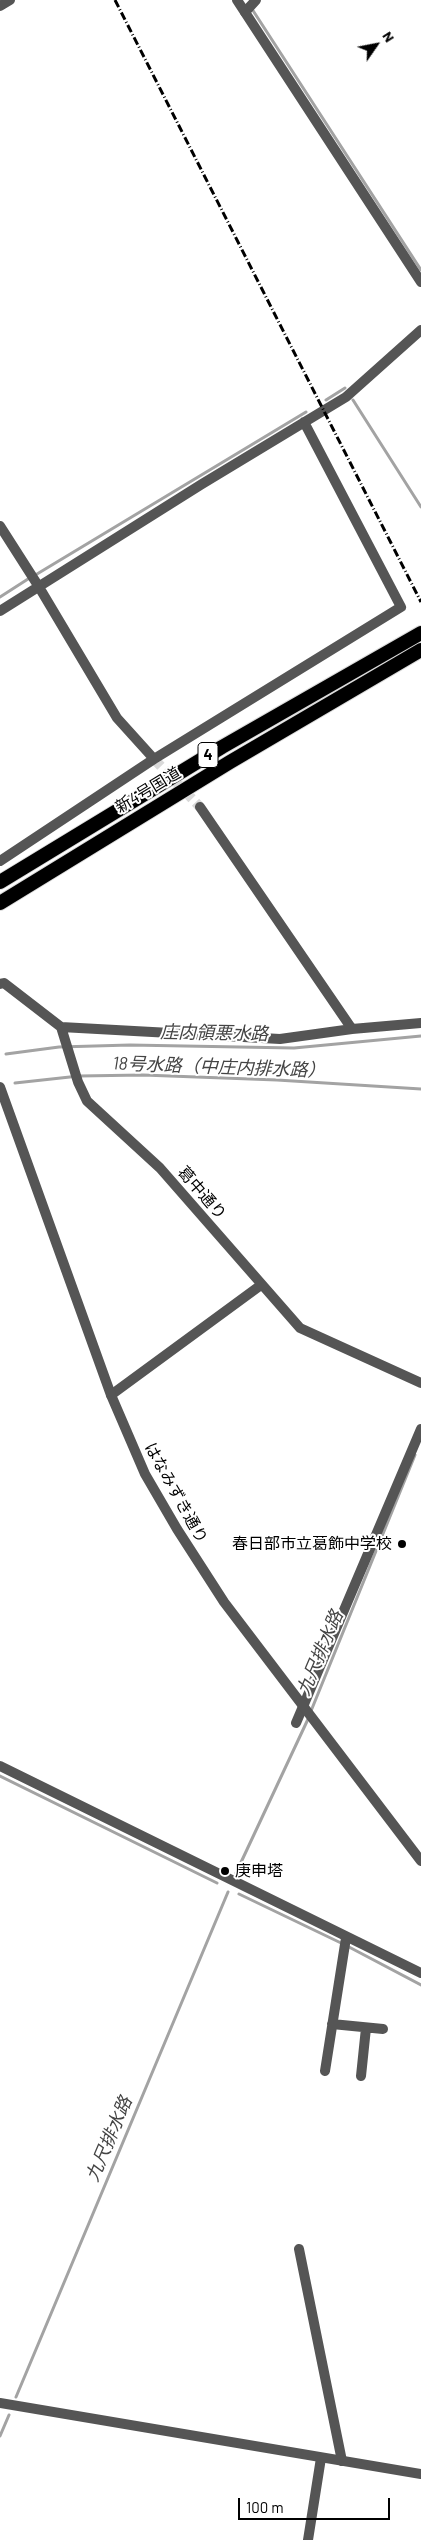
<!DOCTYPE html>
<html>
<head>
<meta charset="utf-8">
<style>
	body { margin:0 }
	#map { position:relative; width:421px; height:2540px; overflow:hidden; background:#fff; font-family:Barlow,sans-serif }
	canvas { display:block }
	.north { position:absolute; left:351px; top:20px; width:50px; height:50px; -webkit-text-stroke:4px #fff; paint-order:stroke; rotate:57deg; font-size:14px; font-weight:700; line-height:20px; text-align:center; color:#000 }
	.north::after { content:''; display:block; margin:auto; width:18px; height:22px; background:#000; clip-path:polygon(50% 0,100% 100%,50% 72%,0 100%) }
	.scale { position:absolute; left:238px; top:2498px; width:152px; height:22px; box-sizing:border-box; border:2px solid #000; border-top:0; padding-left:6px; font-size:15px; line-height:18px; white-space:nowrap; color:#000; -webkit-text-stroke:4px #fff; paint-order:stroke }
</style>
</head>
<body>
<div id="map">
<canvas width="421" height="2540"></canvas>
<div class="north">N</div>
<div class="scale">100 m</div>
</div>
<script>
const ctx = document.querySelector('canvas').getContext('2d');
ctx.lineJoin = 'round';
const poly = rows => new Path2D(rows.map(r => 'M' + r).join(''));
function stroke(path, color, width, dash) { ctx.strokeStyle = color; ctx.lineWidth = width; ctx.lineCap = dash ? 'butt' : 'round'; ctx.setLineDash(dash || []); ctx.stroke(path); }
function write(font, color, halo, rows, align = 'center') {
  ctx.font = font + ' Barlow,"Noto Sans JP",sans-serif'; ctx.lineWidth = 4; ctx.setLineDash([]); ctx.textBaseline = 'middle'; ctx.strokeStyle = halo; ctx.fillStyle = color; for (const [text, x, y, turn = 0] of rows) {
    ctx.save(); ctx.translate(x, y); ctx.rotate((+turn || 0) * Math.PI / 180); ctx.textAlign = isNaN(turn) ? turn : align; if (halo) ctx.strokeText(text, 0, 0); ctx.fillText(text, 0, 0); ctx.restore();
  }
}
stroke(poly([
	[252,9,421,270],
	[326,400,345,388],
	[353,400,421,507],
	[37,574,306,412],
	[0,597,28,579],
	[6,1054,59,1047,130,1045,294,1048,421,1036],
	[15,1083,79,1076,143,1075,277,1080,421,1089],
	[311,1711,415,1455],
	[0,1776,217,1883],
	[236,1873,309,1717],
	[239,1894,341,1943],
	[349,1947,421,1985],
	[16,2397,228,1892],
	[0,2436,9,2415]
]), '#a3a3a3', 3);
stroke(poly([
	[154,759,200,807]
]), '#d9d9d9', 10, [10, 5]);
const trunk = poly([
	[0,882,222,747,421,633],
	[0,903,230,762,421,650]
]);
stroke(trunk, '#dbdbdb', 16);
stroke(poly([
	[0,6,10,0],
	[245,12,256,0],
	[0,526,39,587,117,718,154,759],
	[0,611,202,484,346,397,421,330],
	[200,807,352,1029],
	[0,861,154,759,401,607,304,422],
	[0,984,4,983,61,1027,78,1082,87,1101,160,1168,300,1328,421,1383],
	[61,1027,280,1039,352,1029,421,1023],
	[111,1395,261,1285],
	[296,1723,421,1429],
	[0,1766,421,1973],
	[332,2024,383,2029],
	[325,2071,346,1938],
	[361,2076,366,2028],
	[299,2249,342,2461],
	[308,2540,321,2458]
]), '#555', 10);
stroke(poly([
	[237,0,421,282],
	[0,1087,111,1395,145,1474,177,1529,224,1602,421,1861],
	[0,2403,421,2474]
]), '#555', 10);
stroke(trunk, '#000', 14);
stroke(poly([
	[115,0,421,602]
]), '#000', 3, [8, 2.5, 1, 2.5]);
for (const [x, y, r, color] of [
	[402,1544,5,"#000"],
	[225,1871,5,"#000"]
]) { const dot = new Path2D(); dot.arc(x, y, r, 0, 2 * Math.PI); ctx.fillStyle = color; ctx.fill(dot); stroke(dot, '#fff', 2); }
for (const [x, y, w] of [
	[208,755,20]
]) { const box = new Path2D(); box.roundRect(x - w / 2, y - 12.5, w, 25, 4); ctx.fillStyle = '#fff'; ctx.fill(box); stroke(box, '#000', 1); }
write('bold 15px', '#000', null, [
	["4",208,755]
]);
write('16px', '#000', '#fff', [
	["新4号国道",148,790,-31],
	["葛中通り",202,1193,49],
	["はなみずき通り",176,1493,61]
]);
write('16px', '#000', '#fff', [
	["春日部市立葛飾中学校",392,1544],
	["庚申塔",235,1871,"left"]
], 'right');
write('italic 18px', '#444', '#fff', [
	["庄内領悪水路",214,1033,1],
	["18号水路（中庄内排水路）",219,1067,2],
	["九尺排水路",320,1653,-67],
	["九尺排水路",109,2139,-67]
]);
</script>
</body>
</html>
